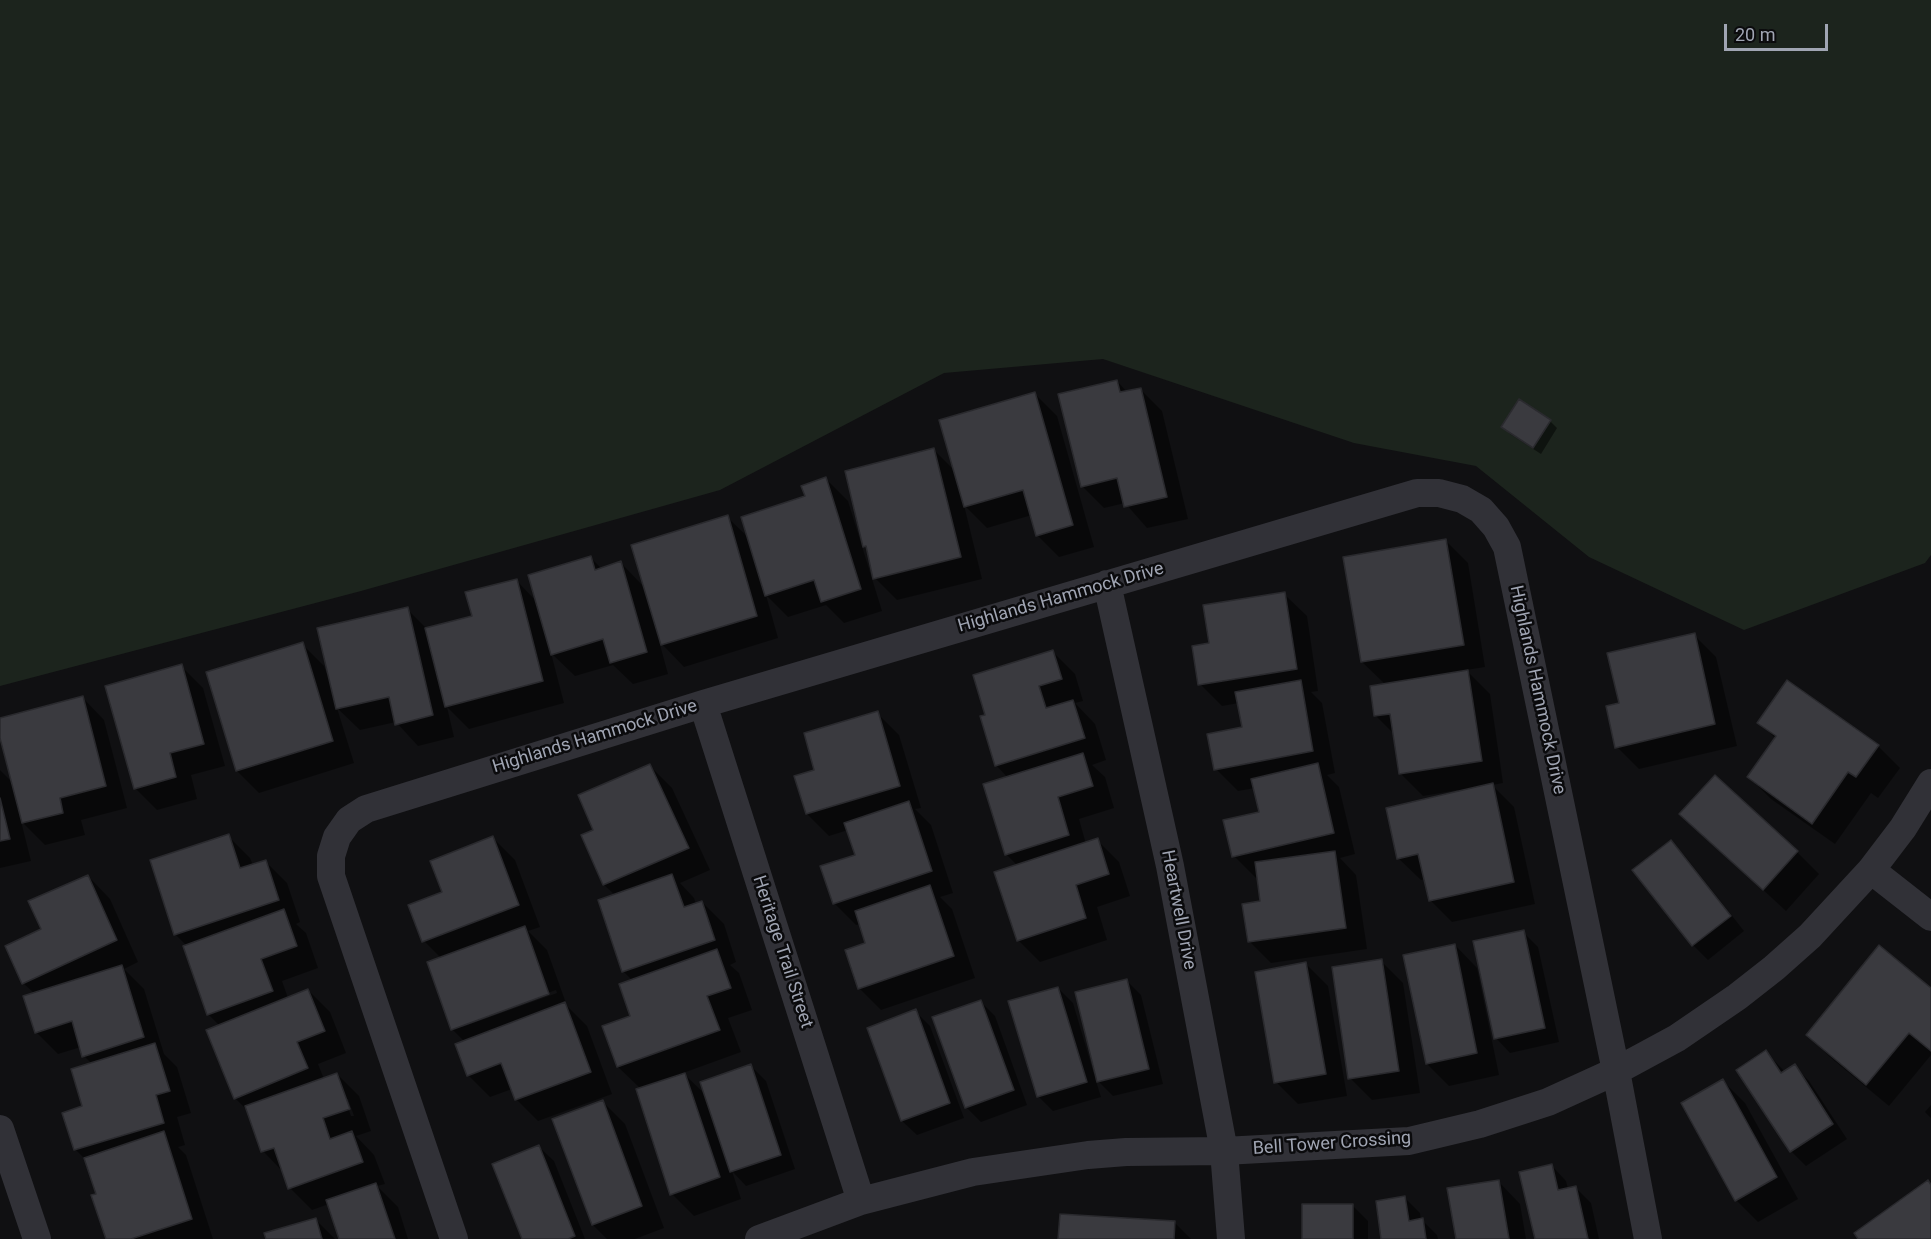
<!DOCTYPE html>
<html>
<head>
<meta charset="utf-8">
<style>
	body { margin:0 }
	#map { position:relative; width:1931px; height:1239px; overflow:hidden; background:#101012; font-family:Roboto,sans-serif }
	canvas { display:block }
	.scale { position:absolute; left:1724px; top:24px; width:104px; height:27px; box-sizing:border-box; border:3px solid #a0a5b3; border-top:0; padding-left:8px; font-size:18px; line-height:21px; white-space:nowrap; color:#a0a5b3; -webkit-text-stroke:4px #0b0b0d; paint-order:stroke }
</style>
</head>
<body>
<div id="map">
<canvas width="1931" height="1239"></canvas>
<div class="scale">20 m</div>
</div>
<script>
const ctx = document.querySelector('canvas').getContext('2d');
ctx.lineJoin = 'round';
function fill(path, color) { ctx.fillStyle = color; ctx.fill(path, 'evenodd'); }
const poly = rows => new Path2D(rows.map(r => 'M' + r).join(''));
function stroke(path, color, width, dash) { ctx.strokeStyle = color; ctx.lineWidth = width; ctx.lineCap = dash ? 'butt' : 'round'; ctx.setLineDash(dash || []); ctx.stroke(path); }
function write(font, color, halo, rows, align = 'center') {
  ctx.font = font + ' Roboto,sans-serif'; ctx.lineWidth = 5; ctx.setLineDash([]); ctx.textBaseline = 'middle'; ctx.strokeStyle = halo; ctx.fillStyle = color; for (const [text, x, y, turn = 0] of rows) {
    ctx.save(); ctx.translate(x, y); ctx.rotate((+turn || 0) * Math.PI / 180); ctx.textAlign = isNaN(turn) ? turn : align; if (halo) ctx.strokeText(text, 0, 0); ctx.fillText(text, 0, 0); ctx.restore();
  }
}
fill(poly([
	[0,0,1931,0,1931,555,1925,563,1744,630,1589,557,1476,466,1354,443,1103,359,944,373,720,490,361,591,0,686]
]), '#1c241d');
fill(poly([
	[1117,381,1127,392,1140,389,1162,411,1188,519,1147,528,1125,503,1104,508,1082,486],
	[1034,393,1057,416,1094,547,1059,557,1037,535,1032,515,987,528,964,505,982,579,897,600,875,578,868,550,862,544,934,450,955,471],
	[1550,421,1557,428,1541,454,1510,434,1503,427],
	[826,479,848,501,882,611,844,623,826,605,788,617,766,595,778,638,684,667,659,641,668,674,633,684,613,665,575,676,551,653,564,703,469,729,447,707,454,737,418,746,396,722,360,730,337,708,354,763,259,793,237,771,302,644,324,666,327,674,329,674,407,609,427,629,473,617,516,580,537,602,591,558,602,569,621,563,645,588,727,517,749,538,806,497],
	[1446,541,1468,563,1485,667,1466,670,1490,694,1503,783,1492,785,1514,807,1535,904,1452,922,1430,900,1425,879,1421,880,1398,858,1459,793,1458,790,1423,796,1401,774,1395,735,1376,716,1386,685,1362,662],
	[1284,594,1307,616,1318,691,1311,692,1322,703,1335,773,1327,775,1339,787,1355,854,1340,858,1356,875,1367,949,1271,963,1249,941,1262,903,1259,877,1256,878,1234,856,1260,813,1255,788,1238,791,1216,769,1243,729,1239,703,1222,706,1200,684,1211,645],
	[1694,635,1716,657,1737,746,1639,769,1617,747],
	[1053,652,1075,674,1083,701,1075,703,1095,724,1106,760,1092,765,1105,777,1114,808,1079,819,1086,844,1097,840,1119,862,1130,896,1097,907,1107,940,1040,962,1018,940,1018,866,1006,854,1008,778,996,765,987,716],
	[181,666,203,688,225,766,191,775,197,799,157,810,135,788],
	[82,697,104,720,127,808,81,820,85,835,45,845,21,821,31,861,0,868,0,770,13,783,0,732,0,719],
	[877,713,899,735,921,808,915,809,931,825,953,893,940,897,952,909,975,978,881,1010,859,988,867,944,861,924,856,925,834,903,857,856,848,830,829,836,807,814,816,771],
	[1759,722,1878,746,1900,768,1878,798,1871,793,1835,844,1771,799,1749,777,1776,739],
	[650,766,672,788,710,870,680,883,694,898,696,904,702,902,724,924,736,962,730,965,739,973,752,1010,728,1018,741,1052,683,1073,707,1096,751,1066,766,1081,795,1169,746,1186,732,1171,741,1199,694,1216,672,1194,641,1089,618,1067,632,1017,633,981,623,971,615,895,604,885,583,836,595,831],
	[1681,814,1797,852,1819,874,1786,911],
	[228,836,250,858,253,865,265,861,287,883,300,922,296,924,306,933,318,968,282,981,288,998,308,990,330,1012,346,1053,318,1064,324,1079,337,1074,359,1096,371,1131,356,1136,374,1155,385,1184,377,1186,398,1207,408,1239,340,1239,329,1204,312,1210,290,1188,284,1173,263,1151,248,1111,235,1098,220,1026,208,1014,187,946,175,934],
	[345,1099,348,1099,354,1116,351,1116],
	[493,838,515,860,540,927,528,931,547,950,567,1006,587,1026,612,1094,538,1121,516,1099,512,1089,490,1097,468,1075,465,1042,452,1029,441,958,424,941,444,893],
	[556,990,557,993,462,1027,462,1024],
	[1671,842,1685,856,1744,931,1708,960,1693,945,1634,871],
	[88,876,110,899,138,962,124,969,144,989,164,1054,177,1067,191,1113,177,1117,185,1145,178,1147,186,1155,213,1239,107,1239,97,1195,86,1160,75,1149,92,1064,84,1056,81,1047,58,1054,36,1032,35,994,23,983,43,930],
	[1523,932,1538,947,1559,1042,1510,1053,1496,1038],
	[1455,945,1477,968,1499,1075,1449,1086,1427,1064],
	[1381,961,1403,983,1420,1093,1372,1100,1350,1078],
	[1306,964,1328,986,1347,1096,1298,1104,1276,1082],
	[1126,980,1141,995,1163,1084,1113,1096,1095,1078,1101,1097,1053,1111,1038,1096,1058,988,1073,1003,1094,1074,1096,1073],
	[1931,990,1931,1055,1889,1106,1830,1057,1808,1035],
	[981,1002,995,1016,1027,1105,981,1122,966,1107],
	[915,1011,930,1026,964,1118,917,1135,902,1121,869,1029],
	[1766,1052,1785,1072,1794,1066,1809,1081,1847,1139,1806,1166,1791,1151],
	[1723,1081,1745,1103,1798,1199,1758,1222,1736,1200],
	[603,1102,625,1124,664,1228,635,1239,607,1239,593,1225],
	[1931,1105,1931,1118,1925,1112],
	[539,1147,554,1161,585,1239,523,1239],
	[1552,1166,1566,1181,1568,1189,1576,1188,1591,1203,1599,1239,1536,1239],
	[1498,1181,1520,1204,1526,1239,1457,1239],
	[1405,1198,1420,1213,1421,1220,1422,1220,1437,1235,1438,1239,1383,1239],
	[1353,1206,1368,1221,1368,1239,1303,1239],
	[316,1220,335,1239,268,1239],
	[1175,1223,1191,1239,1060,1239]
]), '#0007');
const building = poly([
	[1117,380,1120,392,1141,388,1167,497,1124,507,1117,478,1081,487,1058,394,1117,380],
	[1035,392,1073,525,1036,536,1023,490,964,507,939,420,1035,392],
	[1519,399,1551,420,1533,448,1501,427,1519,399],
	[934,448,961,557,873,579,866,546,863,547,845,471,934,448],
	[826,477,861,589,821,602,814,580,765,596,741,517,805,496,801,486,826,477],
	[728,515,757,616,661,645,631,545,728,515],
	[1446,539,1464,645,1361,662,1343,557,1446,539],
	[591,556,595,570,621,561,647,652,610,663,603,639,551,655,528,575,591,556],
	[517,579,543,681,445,707,425,628,472,616,465,592,517,579],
	[1285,592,1297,669,1198,685,1192,646,1209,643,1203,605,1285,592],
	[408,607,433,715,395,725,389,697,336,709,317,628,408,607],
	[1695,633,1715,724,1615,748,1606,706,1619,703,1607,653,1695,633],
	[303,642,333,741,236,771,206,672,303,642],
	[1053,650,1062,679,1039,686,1046,708,1073,700,1085,738,995,766,980,716,985,715,973,675,1053,650],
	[182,664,204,744,170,753,176,777,134,789,105,686,182,664],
	[1468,670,1482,761,1399,774,1390,714,1374,716,1370,686,1468,670],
	[1301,680,1313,751,1214,770,1207,734,1242,727,1235,692,1301,680],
	[1787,680,1879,745,1856,777,1848,772,1812,824,1747,777,1776,736,1757,723,1787,680],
	[83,696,106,786,60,798,63,813,22,823,0,738,0,718,83,696],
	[878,711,900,786,806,814,794,776,814,770,804,733,878,711],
	[1083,753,1093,786,1058,797,1069,835,1005,855,983,784,1083,753],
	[1318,763,1334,833,1232,857,1223,820,1259,812,1251,779,1318,763],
	[650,764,689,848,603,885,581,835,593,830,578,795,650,764],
	[1715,775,1798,851,1763,890,1679,814,1715,775],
	[1493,783,1514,882,1429,901,1418,854,1397,859,1386,808,1493,783],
	[0,798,10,839,0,841,0,798],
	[909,801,932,871,833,904,820,866,855,855,844,823,909,801],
	[229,834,240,868,266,860,279,900,174,935,150,860,229,834],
	[493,836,519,905,422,942,408,905,442,892,430,861,493,836],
	[1098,838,1109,874,1076,885,1086,918,1017,941,994,872,1098,838],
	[1671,840,1731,916,1692,946,1632,870,1671,840],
	[1335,851,1346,928,1248,942,1242,904,1260,901,1255,862,1335,851],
	[672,874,684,907,702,901,715,940,622,972,598,900,672,874],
	[88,875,117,940,22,984,5,946,41,929,28,901,88,875],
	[930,885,954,956,858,989,845,950,865,943,855,911,930,885],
	[284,909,297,946,261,959,273,991,207,1015,183,946,284,909],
	[525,926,549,994,451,1030,427,962,525,926],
	[1524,930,1545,1028,1494,1039,1473,941,1524,930],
	[1455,944,1477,1053,1426,1064,1403,955,1455,944],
	[1879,945,1931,988,1931,1051,1909,1033,1866,1085,1806,1035,1879,945],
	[717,949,731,988,707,996,720,1030,617,1067,602,1026,630,1016,619,984,717,949],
	[1382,959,1399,1071,1348,1079,1332,967,1382,959],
	[1306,962,1326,1074,1274,1083,1255,972,1306,962],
	[122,965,144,1037,82,1057,72,1021,35,1033,23,996,122,965],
	[1127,979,1149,1069,1097,1082,1075,992,1127,979],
	[1058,987,1087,1082,1037,1097,1008,1001,1058,987],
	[308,989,325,1031,297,1042,308,1068,234,1099,206,1030,308,989],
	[981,1000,1014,1090,965,1108,932,1017,981,1000],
	[565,1002,591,1072,515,1100,501,1063,467,1076,455,1044,565,1002],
	[916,1009,950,1103,901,1121,867,1028,916,1009],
	[155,1043,170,1091,156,1095,164,1123,74,1150,62,1113,82,1106,71,1069,155,1043],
	[1766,1050,1781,1073,1795,1064,1833,1124,1790,1152,1736,1070,1766,1050],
	[751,1064,781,1155,730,1172,700,1082,751,1064],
	[337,1073,350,1109,323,1118,330,1139,352,1131,363,1162,288,1189,274,1148,261,1152,245,1106,337,1073],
	[685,1073,720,1177,670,1195,636,1089,685,1073],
	[1723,1079,1777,1177,1735,1201,1681,1103,1723,1079],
	[603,1100,642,1206,592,1225,552,1119,603,1100],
	[164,1131,192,1219,131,1239,106,1239,91,1195,96,1194,84,1158,164,1131],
	[539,1145,575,1236,568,1239,522,1239,492,1164,539,1145],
	[1552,1164,1558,1190,1576,1186,1588,1239,1535,1239,1519,1172,1552,1164],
	[1499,1180,1509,1239,1456,1239,1447,1188,1499,1180],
	[1928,1180,1931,1185,1931,1239,1858,1239,1854,1233,1928,1180],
	[376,1183,395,1239,339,1239,326,1200,376,1183],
	[1405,1196,1409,1221,1423,1218,1426,1239,1381,1239,1376,1201,1405,1196],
	[1302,1204,1353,1204,1353,1239,1302,1239,1302,1204],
	[1060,1214,1175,1221,1174,1239,1058,1239,1060,1214],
	[316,1218,322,1239,266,1239,264,1233,316,1218]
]);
fill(building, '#3a3a3f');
stroke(building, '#2a2a2e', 1.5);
stroke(poly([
	[1107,584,1170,866,1224,1151,1231,1239],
	[703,704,861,1201],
	[1871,870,1931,917],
	[0,1129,37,1239],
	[454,1239,331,876,331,856,337,837,349,820,366,809,703,704,1417,493,1439,493,1462,499,1481,510,1496,527,1507,547,1616,1071,1648,1239],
	[759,1239,861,1201,973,1172,1088,1155,1126,1152,1224,1151,1409,1141,1480,1124,1548,1102,1616,1071,1677,1038,1737,997,1774,968,1810,936,1871,870,1903,828,1931,783]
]), '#313137', 28);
write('18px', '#a0a5b3', '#0b0b0d', [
	["Highlands Hammock Drive",1061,598,-16],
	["Highlands Hammock Drive",1537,690,78],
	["Highlands Hammock Drive",595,737,-17],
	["Heartwell Drive",1178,910,79],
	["Heritage Trail Street",782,952,72],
	["Bell Tower Crossing",1332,1144,-4]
]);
</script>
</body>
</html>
